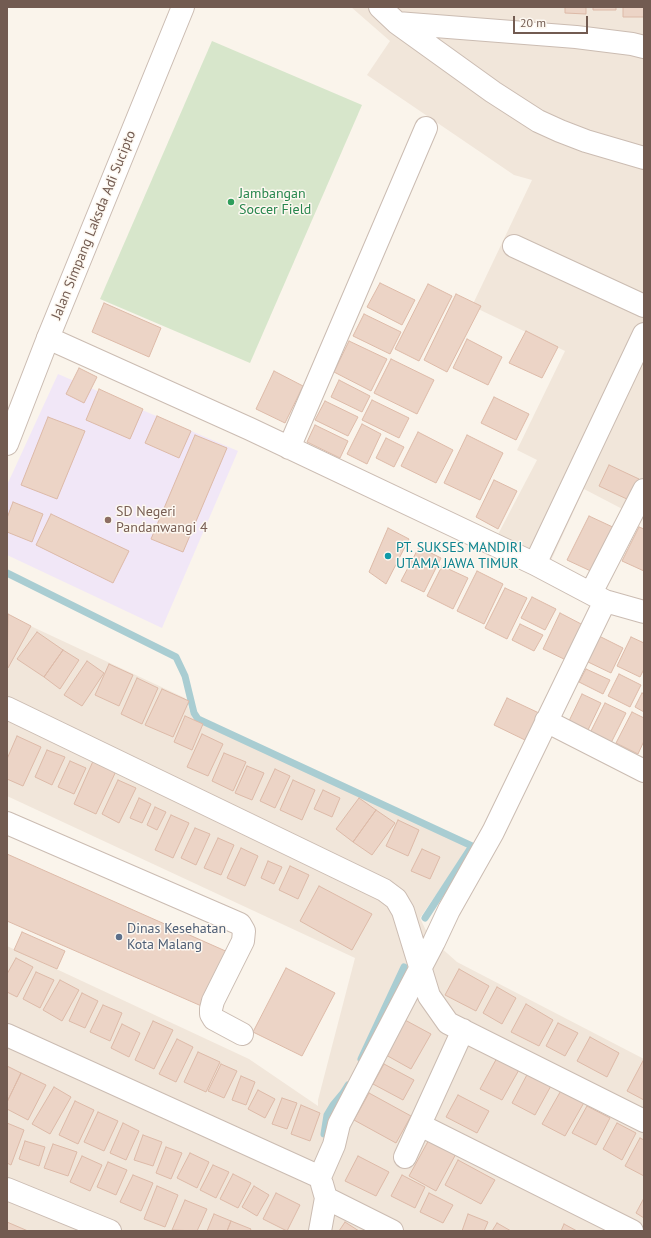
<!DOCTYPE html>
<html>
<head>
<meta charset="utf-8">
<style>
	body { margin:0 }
	#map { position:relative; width:651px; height:1238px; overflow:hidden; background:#faf4eb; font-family:"PT Sans",sans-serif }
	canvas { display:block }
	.frame { position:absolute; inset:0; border:8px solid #725b51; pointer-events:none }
	.scale { position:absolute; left:513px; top:16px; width:75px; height:18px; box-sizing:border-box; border:2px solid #725b51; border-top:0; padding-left:5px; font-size:12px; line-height:14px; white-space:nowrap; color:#725b51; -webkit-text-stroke:3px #fdf8f1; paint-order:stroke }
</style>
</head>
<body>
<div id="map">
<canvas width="651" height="1238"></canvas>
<div class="frame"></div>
<div class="scale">20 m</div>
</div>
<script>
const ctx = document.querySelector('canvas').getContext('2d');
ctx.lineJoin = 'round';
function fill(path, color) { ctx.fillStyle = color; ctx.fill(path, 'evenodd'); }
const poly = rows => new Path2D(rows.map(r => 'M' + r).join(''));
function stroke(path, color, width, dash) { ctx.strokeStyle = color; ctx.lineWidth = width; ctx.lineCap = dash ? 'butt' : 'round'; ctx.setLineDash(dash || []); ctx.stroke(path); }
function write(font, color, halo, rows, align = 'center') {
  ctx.font = font + ' "PT Sans",sans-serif'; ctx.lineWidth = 3; ctx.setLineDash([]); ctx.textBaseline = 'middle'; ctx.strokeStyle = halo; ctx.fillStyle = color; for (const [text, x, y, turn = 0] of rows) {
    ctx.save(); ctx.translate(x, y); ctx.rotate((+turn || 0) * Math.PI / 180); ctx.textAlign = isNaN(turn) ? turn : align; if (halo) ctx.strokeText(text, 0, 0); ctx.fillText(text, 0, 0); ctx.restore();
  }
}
fill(poly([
	[351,7,644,7,644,486,630,513,584,489,548,567,494,542,537,460,517,450,565,351,472,306,532,180,514,175,367,75,390,41],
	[7,615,185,698,192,717,469,847,420,918,429,937,457,962,644,1059,644,1231,7,1231,7,946,249,1059,318,1106,318,1100,355,958,7,796]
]), '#f1e6da');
fill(poly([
	[58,374,238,451,162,628,7,555,7,485]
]), '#f1e7f7');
fill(poly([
	[212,41,362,105,250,363,100,299]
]), '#d7e6cb');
stroke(poly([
	[7,573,176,657,185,676,194,713,198,719,472,846,425,918],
	[361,1059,404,967],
	[324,1134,327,1115,333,1105,343,1093,348,1085]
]), '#a9cdd2', 7);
const building = poly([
	[565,7,586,7,586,14,565,13,565,7],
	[593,7,616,7,616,10,593,10,593,7],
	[623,7,644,7,644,17,623,17,623,7],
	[380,283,415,300,402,325,367,307,380,283],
	[428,284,452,296,419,361,395,349,428,284],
	[456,294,481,306,447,372,424,360,456,294],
	[104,303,161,328,149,357,92,332,104,303],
	[364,314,401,332,390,354,353,336,364,314],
	[526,331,558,347,542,378,509,363,526,331],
	[467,339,502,357,488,385,453,368,467,339],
	[349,341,387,359,371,391,334,372,349,341],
	[391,359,434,380,417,414,374,393,391,359],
	[79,368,97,377,84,403,66,394,79,368],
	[274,371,303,386,285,423,256,409,274,371],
	[339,380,370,396,362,412,331,397,339,380],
	[99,389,143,409,130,439,86,420,99,389],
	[494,397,529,414,516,440,481,423,494,397],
	[372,400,409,418,399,438,362,420,372,400],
	[325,401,358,417,348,436,315,420,325,401],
	[157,416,191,431,179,458,145,443,157,416],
	[48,417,85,431,57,499,21,485,48,417],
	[362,424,381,434,367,464,347,454,362,424],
	[315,425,348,441,340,458,307,442,315,425],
	[418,432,453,450,436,483,401,466,418,432],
	[195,435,227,448,183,552,151,539,195,435],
	[467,435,503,453,480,500,444,483,467,435],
	[386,438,404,447,394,467,376,458,386,438],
	[609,465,639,479,629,500,599,486,609,465],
	[494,480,517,491,498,529,476,517,494,480],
	[13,502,43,514,32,542,7,532,7,518,13,502],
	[51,514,129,551,113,583,36,545,51,514],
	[589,516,617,529,595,573,567,560,589,516],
	[639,527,644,529,644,571,622,561,639,527],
	[388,528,409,539,386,584,369,572,388,528],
	[419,547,441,558,424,592,401,581,419,547],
	[442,566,468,578,453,609,427,596,442,566],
	[477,571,503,584,484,624,457,611,477,571],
	[505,588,527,598,507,639,485,628,505,588],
	[532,597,556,609,545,630,521,618,532,597],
	[560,613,585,626,568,661,543,649,560,613],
	[8,614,31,626,8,668,7,668,8,614],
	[520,624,543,635,534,651,512,640,520,624],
	[37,632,63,650,44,677,17,659,37,632],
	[599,636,623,648,611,673,586,661,599,636],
	[631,637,644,643,644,669,640,677,617,666,631,637],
	[63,650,79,660,60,689,44,677,63,650],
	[87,661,104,673,82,706,64,695,87,661],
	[109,664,133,675,119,706,95,695,109,664],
	[586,669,610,680,603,694,579,682,586,669],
	[619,674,641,685,630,707,608,696,619,674],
	[137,678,158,688,142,724,121,714,137,678],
	[162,689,189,701,173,737,145,725,162,689],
	[642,693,644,694,644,712,635,707,642,693],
	[582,694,601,703,588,730,569,721,582,694],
	[507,698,539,713,525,740,494,725,507,698],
	[605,703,626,713,610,745,589,735,605,703],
	[632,712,644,718,644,741,638,754,616,743,632,712],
	[185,716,203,724,192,750,174,742,185,716],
	[202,734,223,744,208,776,187,767,202,734],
	[17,736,41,747,23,786,7,779,7,759,17,736],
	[47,750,65,757,52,785,35,777,47,750],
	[224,753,246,762,233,791,212,781,224,753],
	[94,759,117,769,96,814,74,804,94,759],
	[70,761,86,768,74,794,58,787,70,761],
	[247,766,264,773,252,800,235,793,247,766],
	[275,769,290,776,275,808,260,801,275,769],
	[118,780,136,788,119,823,102,814,118,780],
	[293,780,315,790,302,820,280,810,293,780],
	[323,790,340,798,332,817,314,809,323,790],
	[139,798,151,804,142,823,130,818,139,798],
	[359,798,376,810,353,842,336,829,359,798],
	[155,807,166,812,157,830,147,825,155,807],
	[376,810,395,823,372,855,353,842,376,810],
	[171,815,189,823,173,858,155,850,171,815],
	[398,820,419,830,408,856,386,846,398,820],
	[195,828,210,834,196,865,181,858,195,828],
	[218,838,234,845,221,875,204,868,218,838],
	[241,848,258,856,245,886,227,878,241,848],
	[422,849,440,857,430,879,411,871,422,849],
	[7,854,230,953,206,1008,7,921,7,854],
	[268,861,282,867,274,884,261,878,268,861],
	[290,866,309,875,298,899,279,890,290,866],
	[319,886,372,914,352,950,300,921,319,886],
	[22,932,65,951,57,969,14,950,22,932],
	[16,958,33,967,17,997,7,992,7,974,16,958],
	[286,968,335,993,302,1056,253,1032,286,968],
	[459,969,489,986,476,1011,445,995,459,969],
	[36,972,54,980,40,1008,23,999,36,972],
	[60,980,79,990,62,1021,43,1010,60,980],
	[497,987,516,998,502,1024,483,1013,497,987],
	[82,993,98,1001,85,1028,69,1021,82,993],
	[526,1004,553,1020,539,1046,511,1032,526,1004],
	[103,1005,122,1013,110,1041,90,1032,103,1005],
	[405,1020,431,1034,411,1069,386,1055,405,1020],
	[153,1021,173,1030,154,1069,135,1060,153,1021],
	[558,1023,578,1033,565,1056,546,1046,558,1023],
	[122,1024,140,1033,129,1057,111,1048,122,1024],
	[590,1037,619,1053,607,1077,577,1061,590,1037],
	[177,1039,193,1047,176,1082,159,1074,177,1039],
	[198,1052,220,1062,206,1092,184,1082,198,1052],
	[498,1056,520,1068,502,1100,480,1089,498,1056],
	[644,1059,644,1100,627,1091,644,1059],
	[221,1064,237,1071,224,1098,208,1091,221,1064],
	[384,1064,414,1080,403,1100,373,1084,384,1064],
	[7,1066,21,1073,7,1102,7,1066],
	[529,1071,552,1084,535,1115,512,1103,529,1071],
	[21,1073,46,1085,28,1120,7,1109,7,1102,21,1073],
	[241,1076,255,1082,246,1105,232,1100,241,1076],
	[54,1087,71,1097,50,1134,32,1124,54,1087],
	[563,1087,586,1099,565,1136,542,1124,563,1087],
	[258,1090,275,1099,265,1118,248,1109,258,1090],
	[369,1093,411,1116,396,1143,354,1120,369,1093],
	[458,1095,489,1111,477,1133,446,1117,458,1095],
	[282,1098,297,1103,287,1129,272,1124,282,1098],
	[75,1101,94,1110,78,1144,59,1135,75,1101],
	[301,1105,320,1113,310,1141,291,1134,301,1105],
	[587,1106,610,1118,596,1145,572,1133,587,1106],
	[98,1112,118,1121,104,1151,84,1142,98,1112],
	[7,1123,24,1130,11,1165,7,1163,7,1123],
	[123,1123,139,1131,126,1160,110,1153,123,1123],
	[617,1123,636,1133,622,1160,603,1149,617,1123],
	[143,1135,162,1142,153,1166,134,1160,143,1135],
	[431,1136,458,1150,436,1191,409,1176,431,1136],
	[640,1138,644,1140,644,1176,625,1166,640,1138],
	[25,1141,45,1147,39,1166,19,1159,25,1141],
	[53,1144,77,1152,68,1176,44,1168,53,1144],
	[166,1147,182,1153,171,1179,156,1173,166,1147],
	[190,1153,209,1162,197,1188,177,1178,190,1153],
	[82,1156,102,1165,90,1191,70,1182,82,1156],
	[358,1156,389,1172,376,1196,345,1181,358,1156],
	[458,1160,495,1180,481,1204,445,1185,458,1160],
	[108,1162,127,1170,116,1195,97,1187,108,1162],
	[213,1165,229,1172,216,1198,200,1190,213,1165],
	[233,1174,251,1183,238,1208,220,1199,233,1174],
	[133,1175,153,1183,141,1211,120,1202,133,1175],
	[402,1175,425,1187,415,1208,391,1196,402,1175],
	[157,1186,178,1195,165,1227,144,1219,157,1186],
	[254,1186,269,1195,257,1216,242,1207,254,1186],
	[276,1193,300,1205,287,1231,263,1219,276,1193],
	[429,1193,453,1205,443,1223,420,1212,429,1193],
	[644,1198,644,1218,636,1213,644,1198],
	[185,1200,207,1209,197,1231,172,1230,185,1200],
	[214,1214,231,1221,227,1231,207,1231,214,1214],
	[468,1214,488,1222,484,1231,462,1231,468,1214],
	[231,1221,251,1229,250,1231,227,1231,231,1221],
	[7,1222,28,1231,7,1231,7,1222],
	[345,1222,359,1231,339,1231,345,1222],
	[497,1223,511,1231,492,1231,497,1223],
	[564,1224,577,1231,561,1231,564,1224]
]);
fill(building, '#ecd4c6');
stroke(building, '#ddbaa8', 1);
const minor = poly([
	[380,7,397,23,576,37,632,44,644,47],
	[397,23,493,92,538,121,560,131,586,141,644,158],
	[514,246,644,306],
	[48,338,250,429,535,564,605,601,644,612],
	[289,448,426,128],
	[535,564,644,334],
	[591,593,644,490],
	[7,708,384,890,396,899,403,911,429,996,448,1023,644,1121],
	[546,721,644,771],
	[7,823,240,924,244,931,243,941,213,1001,211,1009,211,1014,214,1019,242,1034],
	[7,1035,320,1177],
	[420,1125,632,1231],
	[405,1157,463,1030],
	[320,1177,334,1145,339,1124,434,942,449,910,493,832,605,601],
	[7,1189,110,1231],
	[326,1198,392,1231],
	[320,1231,326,1198,322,1184]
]);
const tertiary = poly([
	[7,444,48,338,183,7]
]);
stroke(minor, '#cbbcb2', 24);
stroke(tertiary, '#cbbcb2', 24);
stroke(minor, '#fff', 22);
stroke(tertiary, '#fff', 22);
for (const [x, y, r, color] of [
	[231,202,4,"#2e9e5b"],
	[108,520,4,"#8d6e63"],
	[388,556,4,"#0f9aa8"],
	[119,937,4,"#5c6f8a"]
]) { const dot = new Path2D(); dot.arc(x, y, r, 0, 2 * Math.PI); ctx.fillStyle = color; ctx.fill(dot); stroke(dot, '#fdf8f1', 1.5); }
write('14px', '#27864d', '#fdf8f1', [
	["Jambangan",239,194],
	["Soccer Field",239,210]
], 'left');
write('14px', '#725b51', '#fdf8f1', [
	["Jalan Simpang Laksda Adi Sucipto",94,225,-68]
]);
write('14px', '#785e54', '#fdf8f1', [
	["SD Negeri",116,512],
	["Pandanwangi 4",116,528]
], 'left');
write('14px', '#0d838f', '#fdf8f1', [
	["PT. SUKSES MANDIRI",396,548],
	["UTAMA JAWA TIMUR",396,564]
], 'left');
write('14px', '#4e5e75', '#fdf8f1', [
	["Dinas Kesehatan",127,929],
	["Kota Malang",127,945]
], 'left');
</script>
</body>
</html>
